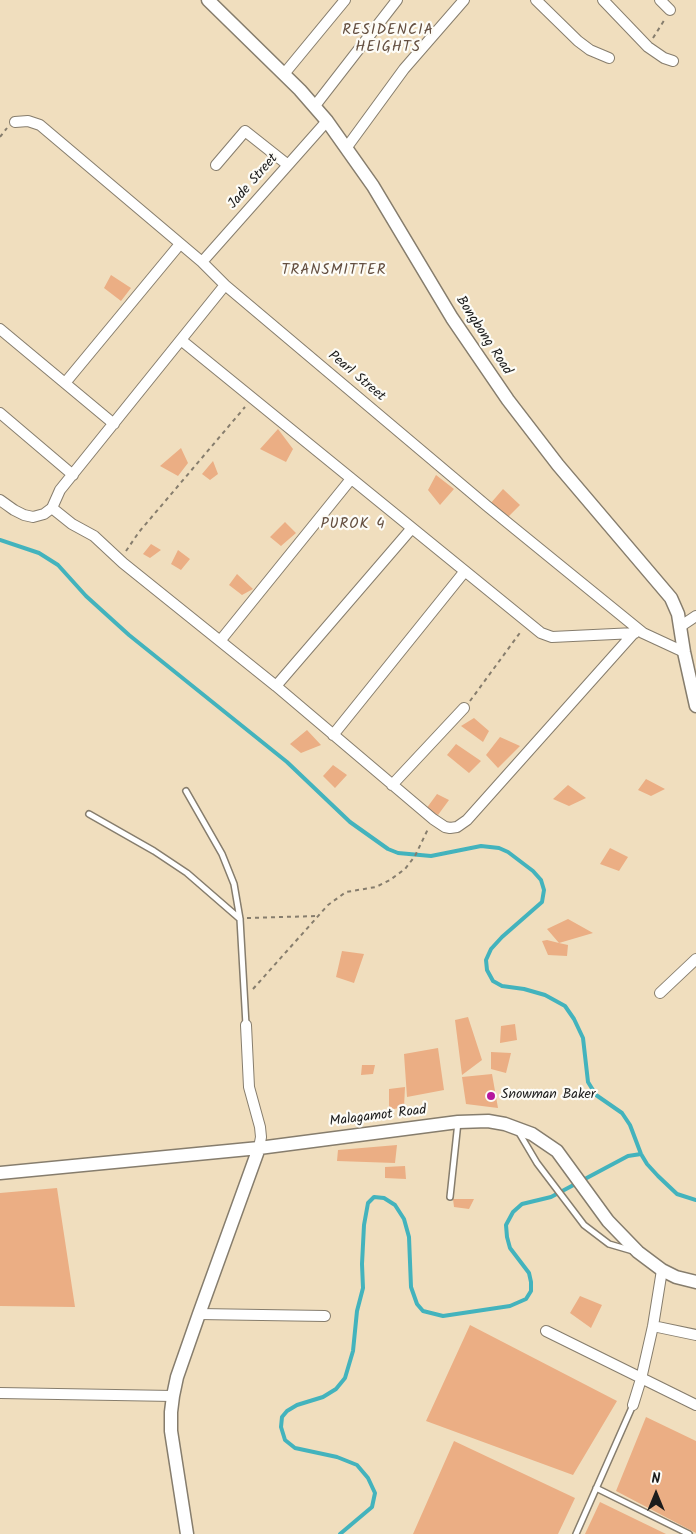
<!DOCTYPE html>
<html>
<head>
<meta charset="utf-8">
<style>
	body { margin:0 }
	#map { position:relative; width:696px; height:1534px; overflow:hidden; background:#f0debe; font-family:Kalam,sans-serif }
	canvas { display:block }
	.north { position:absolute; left:631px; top:1469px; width:50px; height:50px; -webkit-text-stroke:4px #fdfcf7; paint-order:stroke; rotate:0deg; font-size:14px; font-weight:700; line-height:20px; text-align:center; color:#1c1c1c }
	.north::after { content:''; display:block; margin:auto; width:18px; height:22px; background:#1c1c1c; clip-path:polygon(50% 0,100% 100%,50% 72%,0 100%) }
</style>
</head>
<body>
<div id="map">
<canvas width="696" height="1534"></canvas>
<div class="north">N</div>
</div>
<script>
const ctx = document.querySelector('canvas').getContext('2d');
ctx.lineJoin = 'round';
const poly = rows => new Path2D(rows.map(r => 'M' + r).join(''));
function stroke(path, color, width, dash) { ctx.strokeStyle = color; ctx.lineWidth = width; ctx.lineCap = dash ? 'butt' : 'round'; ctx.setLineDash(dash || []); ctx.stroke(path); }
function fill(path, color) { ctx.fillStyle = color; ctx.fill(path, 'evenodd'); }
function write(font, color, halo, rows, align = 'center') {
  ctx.font = font + ' Kalam,sans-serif'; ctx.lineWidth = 4.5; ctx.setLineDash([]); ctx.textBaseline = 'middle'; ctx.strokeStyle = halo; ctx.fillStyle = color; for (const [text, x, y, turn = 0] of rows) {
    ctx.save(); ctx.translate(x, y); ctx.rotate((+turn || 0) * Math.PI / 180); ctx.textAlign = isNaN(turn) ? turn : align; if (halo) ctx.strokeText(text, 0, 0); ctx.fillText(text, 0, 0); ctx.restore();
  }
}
stroke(poly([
	[0,540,39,553,58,565,86,596,129,635,287,762,350,822,388,849,398,853,431,856,481,846,499,848,508,852,533,871,541,880,544,890,542,902,502,937,491,949,486,960,487,970,493,981,502,986,524,989,545,995,565,1006,574,1019,583,1038,588,1082,596,1095,622,1113,630,1125,641,1154,647,1164,658,1176,677,1194,696,1200],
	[340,1534,372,1507,375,1493,368,1478,357,1465,337,1457,295,1448,285,1440,281,1427,282,1417,287,1411,297,1405,323,1397,336,1389,345,1378,353,1351,357,1311,363,1288,362,1264,364,1225,368,1203,374,1197,384,1198,395,1205,404,1219,409,1237,411,1287,417,1304,423,1311,443,1316,510,1306,526,1299,531,1291,531,1282,529,1273,510,1248,507,1237,506,1225,513,1212,522,1204,551,1197,628,1156,641,1154]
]), '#43b3bd', 4);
fill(poly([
	[111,275,131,288,121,301,104,288],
	[278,429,293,449,286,462,260,449],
	[181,448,188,463,178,476,160,466],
	[213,461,218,474,210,480,202,474],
	[436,475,454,489,440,505,428,490],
	[503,489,520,505,506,519,490,504],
	[285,522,296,533,281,546,270,537],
	[151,544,161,550,150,558,143,554],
	[178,550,190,559,181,570,171,564],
	[237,574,253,589,242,595,229,585],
	[474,718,489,731,483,742,461,726],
	[307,730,321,745,301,753,290,744],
	[500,737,520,746,498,768,486,755],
	[456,744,481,761,469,773,447,755],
	[333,765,347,775,335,788,323,776],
	[646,779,665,789,651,796,638,790],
	[568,785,586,798,569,806,553,799],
	[437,794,449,800,438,815,426,809],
	[610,848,628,857,619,871,600,864],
	[568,919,593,933,559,943,568,945,567,956,548,955,542,941,547,940,559,943,547,929],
	[342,951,364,954,354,983,336,977],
	[468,1017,482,1060,462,1075,455,1020],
	[515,1024,517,1040,500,1043,501,1026],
	[438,1048,444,1090,407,1097,404,1054],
	[491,1052,511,1053,506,1073,491,1069],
	[362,1065,375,1065,373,1074,361,1075],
	[492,1074,498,1108,466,1104,462,1077],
	[405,1087,404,1107,389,1110,389,1089],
	[397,1145,395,1163,337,1161,338,1150],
	[405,1166,406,1179,385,1178,385,1167],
	[57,1188,75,1307,0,1306,0,1193],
	[453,1199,474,1199,469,1209,454,1207],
	[580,1296,602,1305,591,1328,570,1313],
	[470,1325,617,1401,573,1475,426,1421],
	[646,1417,696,1441,696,1533,616,1491],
	[454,1441,575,1498,558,1534,413,1534],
	[600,1502,666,1534,585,1534]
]), '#ebae84');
const service = poly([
	[186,791,222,854,234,884,240,919,246,1025],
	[89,814,154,851,187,873,240,919],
	[518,1131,537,1163,584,1225,609,1244,633,1251],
	[450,1197,458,1122],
	[596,1488,689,1534],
	[576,1534,633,1405]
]);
const minor = poly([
	[536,0,578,41,590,50,609,58],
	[603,0,648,47,664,58,673,61],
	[660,0,670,10],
	[284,74,345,0],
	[314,107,397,0],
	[15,122,28,121,40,125,202,262,225,285,487,506,643,633,684,652],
	[347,147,404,69,464,0],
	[216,165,245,131,288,165],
	[202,262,327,121],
	[0,329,114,424],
	[181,340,541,633,552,637,635,633],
	[65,383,180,244],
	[0,413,73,475],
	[0,500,14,510,24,515,33,517,44,514,52,508,60,490,225,285],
	[52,508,72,524,94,536,123,563,276,686,433,819,445,827,450,828,457,827,467,820,633,634],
	[681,626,696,616],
	[220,641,351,479],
	[276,686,412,528],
	[333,735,465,571],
	[392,785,464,708],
	[660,993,696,959],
	[246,1025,249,1087,260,1127,261,1137,259,1148],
	[199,1314,325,1316],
	[653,1326,696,1335],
	[546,1331,696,1405],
	[0,1393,173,1396],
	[633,1405,641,1379,653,1326,662,1270]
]);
const tertiary = poly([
	[208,0,300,90,327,121,373,186,452,318,508,400,558,465,671,598,678,614,684,652,696,706],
	[0,1173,259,1148,458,1122,488,1121,505,1124,532,1134,557,1151,608,1221,638,1252,662,1270,676,1277,696,1282],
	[187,1534,171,1431,171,1412,173,1396,177,1377,199,1314,259,1148]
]);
stroke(service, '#867d6d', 8);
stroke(minor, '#867d6d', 12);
stroke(tertiary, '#867d6d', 15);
stroke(poly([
	[653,38,665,19],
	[0,137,7,128],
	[126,551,139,532,245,407],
	[470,701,522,630],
	[247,918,317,916],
	[253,989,328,905,346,892,376,887,390,880,405,869,415,856,428,829]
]), '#867d6d', 2, [4, 4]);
stroke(service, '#fff', 5);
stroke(minor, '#fff', 10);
stroke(tertiary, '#fff', 12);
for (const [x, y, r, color] of [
	[491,1096,5,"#b5179e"]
]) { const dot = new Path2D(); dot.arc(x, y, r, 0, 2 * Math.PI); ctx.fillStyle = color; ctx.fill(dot); stroke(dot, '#fdfcf7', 2); }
write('14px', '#1c1c1c', '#fdfcf7', [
	["Jade Street",254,182,-49],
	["Bongbong Road",483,336,57],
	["Pearl Street",356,377,40],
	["Malagamot Road",378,1117,-7]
]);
write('14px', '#1c1c1c', '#fdfcf7', [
	["Snowman Baker",501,1096]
], 'left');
ctx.letterSpacing = '1px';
write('15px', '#644f40', '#fdfcf7', [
	["RESIDENCIA",388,31],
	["HEIGHTS",388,48],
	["TRANSMITTER",334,271],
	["PUROK 4",353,525]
]);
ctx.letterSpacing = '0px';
</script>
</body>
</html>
